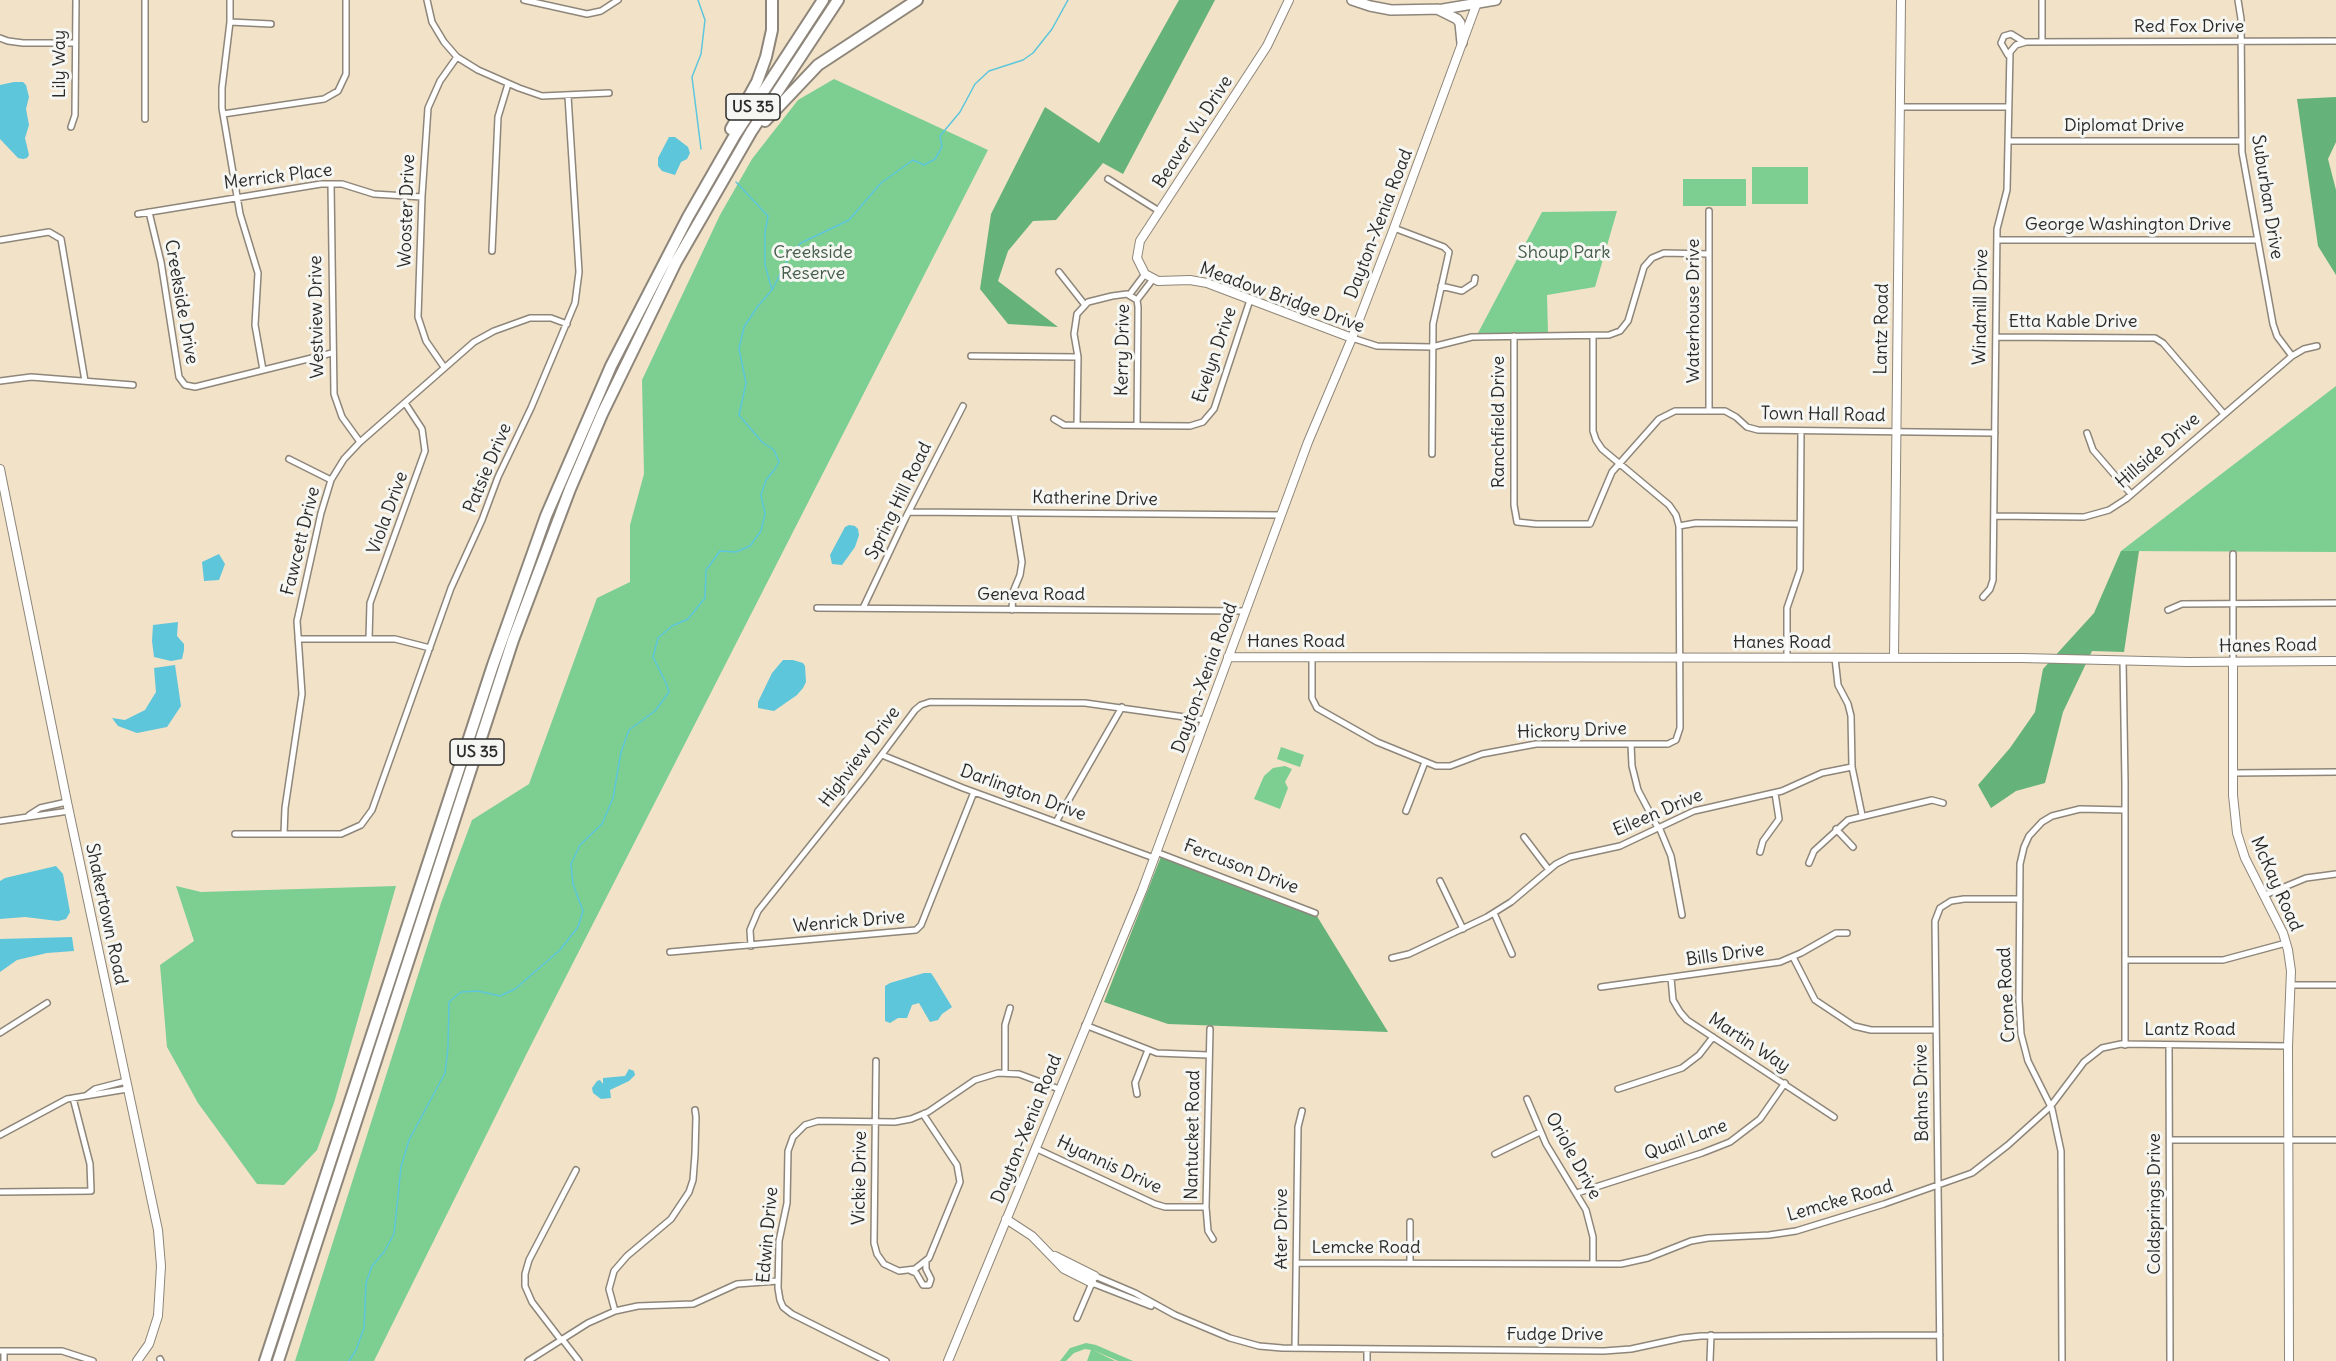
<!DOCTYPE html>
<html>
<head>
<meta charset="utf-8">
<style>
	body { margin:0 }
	canvas { display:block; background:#f1e2c8 }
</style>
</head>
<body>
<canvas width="2336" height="1361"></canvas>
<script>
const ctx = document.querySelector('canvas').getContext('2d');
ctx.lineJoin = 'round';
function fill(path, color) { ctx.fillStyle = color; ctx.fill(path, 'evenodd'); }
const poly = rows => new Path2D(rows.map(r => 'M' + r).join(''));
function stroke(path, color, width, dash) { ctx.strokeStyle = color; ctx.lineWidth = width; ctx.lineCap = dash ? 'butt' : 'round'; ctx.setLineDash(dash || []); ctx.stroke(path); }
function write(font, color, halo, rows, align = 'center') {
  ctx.font = font + ' Delius,sans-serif'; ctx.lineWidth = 6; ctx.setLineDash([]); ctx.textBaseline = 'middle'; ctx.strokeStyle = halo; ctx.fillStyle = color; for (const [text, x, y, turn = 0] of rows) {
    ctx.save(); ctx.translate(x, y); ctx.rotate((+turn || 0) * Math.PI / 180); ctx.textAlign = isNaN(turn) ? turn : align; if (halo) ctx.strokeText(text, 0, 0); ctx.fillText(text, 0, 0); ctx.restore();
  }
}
fill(poly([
	[834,79,988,150,528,1051,374,1361,295,1361,441,903,472,820,529,784,597,598,630,582,630,525,644,474,642,380,720,215,752,159,798,100],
	[1752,167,1808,167,1808,204,1752,204],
	[1683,179,1746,179,1746,206,1683,206],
	[1617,211,1595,287,1547,295,1548,333,1478,333,1542,212],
	[2336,386,2336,552,2121,551],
	[1281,747,1304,755,1300,767,1277,759],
	[1285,766,1292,769,1285,782,1288,788,1280,809,1254,799,1264,776,1273,768],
	[176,886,201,892,396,886,334,1103,317,1150,284,1185,257,1184,198,1103,167,1047,160,965,194,941],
	[1086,1343,1096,1345,1133,1361,1118,1361,1093,1350,1115,1361,1087,1361,1091,1350,1085,1349,1074,1353,1066,1361,1060,1361,1070,1348]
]), '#7dcf91');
fill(poly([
	[1179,0,1215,0,1123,174,1103,163,1056,220,1033,221,1008,251,998,281,1058,327,1008,324,980,289,991,214,1045,107,1099,143],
	[2336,97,2336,142,2328,159,2336,190,2336,275,2318,246,2297,99],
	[2121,551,2139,551,2124,652,2092,651,2063,712,2045,783,2016,791,1991,808,1978,785,2010,748,2035,712,2043,669,2094,613],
	[1162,854,1315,913,1388,1032,1168,1024,1104,1002]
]), '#66b27b');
fill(poly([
	[14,82,23,82,26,85,29,97,26,109,29,125,25,138,29,155,27,158,23,159,18,158,0,139,0,85],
	[669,137,675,137,688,147,690,153,687,159,681,162,675,175,662,171,658,166,658,158],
	[849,525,855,526,858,529,859,535,855,547,842,565,832,564,830,555,845,527],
	[219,554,225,564,219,580,204,581,202,562],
	[178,622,177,636,184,644,184,650,182,659,171,661,154,657,152,641,153,625],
	[783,660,793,660,803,663,805,666,806,682,803,688,797,695,774,711,758,708,758,702,772,673],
	[175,665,181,706,167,727,137,733,118,726,112,718,125,720,145,710,156,692,154,668],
	[56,866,63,874,70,912,66,919,58,921,25,917,0,919,0,881,5,878],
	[72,937,74,951,47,953,17,960,0,972,0,939],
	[924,973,931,973,935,979,952,1007,942,1014,938,1020,930,1022,919,1003,912,1005,907,1018,898,1018,890,1023,885,1021,885,986,890,983],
	[629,1069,634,1071,635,1075,629,1081,610,1090,611,1098,601,1099,593,1093,592,1088,597,1081,600,1080,603,1084,603,1078,625,1076]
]), '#5ec6db');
stroke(poly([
	[698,0,705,20,701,54,692,77,701,149],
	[736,182,768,216,765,232,765,265,772,290],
	[349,1361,356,1350,364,1328,366,1283,372,1266,384,1252,394,1234,401,1167,409,1140,445,1073,448,1047,449,1002,461,992,478,991,500,996,515,989,560,950,578,927,583,911,573,884,571,864,580,845,602,824,613,798,621,752,629,730,655,711,669,692,666,683,653,657,658,638,672,626,688,619,705,598,706,570,720,551,736,552,750,546,761,531,765,514,761,495,766,480,775,469,779,462,774,450,762,442,739,415,746,383,739,349,744,327,758,306,772,290,788,259,801,243,849,220,881,183,913,160,924,165,935,159,942,147,940,136,960,112,975,84,989,71,1023,60,1033,53,1052,29,1068,0]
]), '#5ec6db', 1.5);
const street = poly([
	[230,0,230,22,222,88,222,108,240,214,258,273,255,325,263,370],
	[427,0,432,22,444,42,457,57,478,70,519,88,542,96,609,93],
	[524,0,587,14,601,11,618,0],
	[2042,0,2042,42],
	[2238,0,2241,19,2242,152,2273,324,2277,336,2292,356],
	[230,22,271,24],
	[0,38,8,41,23,43,75,43],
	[2008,55,2001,43,2004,36,2011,34,2024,42],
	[1900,107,2008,107],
	[223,114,324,99,338,91,346,74,346,0],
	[145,119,145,0],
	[71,127,75,115,76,0],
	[2008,141,2241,141],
	[1108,179,1159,211],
	[331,184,334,394,342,417,360,442],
	[149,212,161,262,179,377,185,385,195,387,332,353],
	[138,214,321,184,342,184,374,194,422,197],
	[1394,228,1444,247,1449,252,1433,324,1432,454],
	[0,240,49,232,61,239,85,381],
	[1997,240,2258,240],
	[492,251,498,117,508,84],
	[1059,272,1085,305],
	[1441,286,1462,291,1474,283,1475,278],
	[1130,294,1145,274],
	[1514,336,1514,505,1517,522,1536,524,1590,524,1612,472,1659,419,1675,411,1725,411,1736,417,1747,427,1758,430,1995,433],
	[1996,337,2155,338,2163,343,2224,414],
	[1352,338,1377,346,1432,347,1472,337,1609,335,1620,331,1628,321,1644,267,1652,258,1664,253,1709,254],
	[971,356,1078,357],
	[444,367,426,341,418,317,422,196,428,108,440,81,457,57],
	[0,381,31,377,133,385],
	[1709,410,1709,211],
	[1054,419,1064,425,1190,426,1203,422,1214,409,1250,300],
	[1077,425,1078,357,1074,334,1077,314,1088,302,1112,296,1127,294,1137,300],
	[1137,425,1138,307,1137,300,1153,279],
	[2087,433,2093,450,2131,494],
	[289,459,331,480],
	[909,512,1280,515],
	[1994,516,2084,517,2109,510,2126,499,2292,356,2304,349,2317,346],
	[1679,526,1696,523,1800,524],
	[1983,597,1990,589,1993,580,1997,229,2007,190,2010,52,2016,45,2026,42,2336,41],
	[817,608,1245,611],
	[863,608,906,517,963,406],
	[1012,610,1013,592,1020,575,1022,562,1014,513],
	[2168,610,2182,604,2336,603],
	[298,639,395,639,430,648],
	[369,639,370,603,425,451,422,429,405,403],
	[1312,657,1312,698,1317,708,1377,742,1436,766,1450,766,1482,754,1536,744,1668,744,1676,740,1680,728,1679,526,1676,515,1669,505,1602,449,1596,440,1593,431,1593,336],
	[1787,657,1787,608,1800,570,1801,431],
	[1835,658,1838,685,1848,704,1851,716,1852,767,1862,815],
	[2123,660,2125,783,2125,1045],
	[2233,661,2233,554],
	[1631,744,1632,766,1638,790,1658,828],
	[882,755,963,788,1154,858],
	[2233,773,2336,772],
	[1406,811,1425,762],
	[29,815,40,808,67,802],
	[0,821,69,811],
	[1056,822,1122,707],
	[1659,827,1671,856,1682,915],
	[1836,829,1853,847],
	[235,834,341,834,361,825,372,810,451,588,482,520,498,477,531,408,575,303,579,272,568,96],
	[284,834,285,808,302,694,297,621,321,513,331,480,344,459,360,442,474,342,494,331,530,318,551,318,567,324],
	[1524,837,1549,870],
	[1156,852,1315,913],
	[1760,852,1763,841,1779,819,1775,793],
	[1809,863,1814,851,1848,820,1932,800,1943,803],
	[1440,881,1463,929],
	[2265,895,2306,878,2336,874],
	[1494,913,1512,954],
	[751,946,750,930,758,911,865,777,915,710,921,705,930,702,1085,703,1206,720],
	[670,952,916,930,921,925,974,792],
	[1793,957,1815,1000,1854,1026,1871,1030,1936,1030],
	[1392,958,1409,954,1487,917,1511,902,1556,864,1570,857,1620,846,1694,811,1782,791,1822,773,1852,767],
	[2125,960,2223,960,2286,943],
	[1671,978,1673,1000,1680,1012,1687,1020,1834,1117],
	[2292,985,2336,985],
	[1601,987,1780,962,1801,953,1836,933,1847,933],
	[1085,1025,1157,1053,1208,1055],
	[1210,1029,1206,1207,1208,1231,1213,1239],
	[0,1033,47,1003],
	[2169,1046,2170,1361],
	[876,1061,874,1243,877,1254,884,1264,899,1271,915,1269,929,1258,960,1182,957,1165,923,1114],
	[1005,1073,1005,1025,1010,1008],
	[1618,1089,1682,1068,1699,1055,1713,1037],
	[1137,1094,1135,1083,1148,1050],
	[87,1095,95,1089,126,1081],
	[1527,1099,1546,1144,1586,1210,1593,1237,1593,1264],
	[0,1135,67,1099,127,1089],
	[2170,1140,2336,1140],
	[1035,1148,1155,1204,1165,1207,1206,1207],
	[1495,1154,1540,1132],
	[0,1192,91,1191,90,1164,73,1098],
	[1577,1193,1702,1153,1730,1142,1760,1119,1785,1083],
	[1410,1222,1410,1263],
	[1296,1263,1621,1264,1648,1258,1691,1241,1708,1238,1769,1235,1796,1231,1884,1204,1972,1173,2008,1145,2050,1107,2084,1062,2102,1048,2121,1044,2288,1046],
	[911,1271,916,1273,923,1285,929,1285,931,1279,926,1269,926,1263],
	[1092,1283,1151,1306],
	[615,1311,609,1289,614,1271,627,1256,671,1219,689,1192,693,1180,695,1154,696,1117,695,1110],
	[1077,1318,1095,1276,1135,1293,1175,1315,1230,1338,1259,1346,1282,1348,1604,1351,1631,1349,1682,1338,1701,1336,1940,1335],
	[562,1339,579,1361],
	[561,1340,532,1302,525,1286,525,1274,529,1260,576,1170],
	[1295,1348,1298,1127,1302,1111],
	[0,1351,62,1351,93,1361],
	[160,1359,161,1361],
	[4,1361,4,1352],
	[528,1361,588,1323,615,1311,638,1306,693,1304,737,1284,778,1281],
	[886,1361,792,1314,783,1307,780,1300,778,1288,779,1241,787,1203,788,1151,793,1137,805,1125,818,1121,895,1122,911,1119,928,1112,975,1080,998,1073,1019,1074,1059,1089],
	[1367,1361,1367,1349],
	[1710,1361,1711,1335],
	[1940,1361,1935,921,1940,908,1951,901,1964,899,2020,899],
	[2062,1361,2061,1151,2052,1109,2028,1061,2021,1034,2019,1000,2020,864,2024,847,2029,836,2042,822,2052,816,2080,809,2125,810]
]);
const secondary = poly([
	[1289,0,1267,46,1140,241,1137,258,1145,274,1158,281,1190,280,1207,283,1352,338],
	[0,469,67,802,158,1230,161,1266,158,1316,149,1344,137,1361],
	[1228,657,2022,658,2188,662,2336,661],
	[1894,658,1901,0],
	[2233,661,2233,795,2237,833,2245,858,2283,933,2288,950,2291,971,2288,1046,2289,1361],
	[1006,1219,1032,1236,1064,1269,1092,1283],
	[1055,1256,1095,1276],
	[948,1361,1142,891,1308,442,1352,338,1394,228,1478,0]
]);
const primary = poly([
	[1352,0,1370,6,1391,10,1443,9,1496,0],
	[1437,9,1457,19,1460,23,1462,43]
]);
const highway = poly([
	[765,121,818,65,917,0],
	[731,129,757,82,766,57,772,30,772,0],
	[265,1361,493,665,546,516,611,366,688,217,735,135,823,0],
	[278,1361,513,640,570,489,602,414,676,262,751,132,838,0]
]);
stroke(street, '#8e867a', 8);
stroke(secondary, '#8e867a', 10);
stroke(primary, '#8e867a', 12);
stroke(highway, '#8e867a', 14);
stroke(street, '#fff', 5);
stroke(secondary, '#fff', 8);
stroke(primary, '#fff', 9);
stroke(highway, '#fff', 10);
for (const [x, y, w] of [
	[753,107,54],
	[477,752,54]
]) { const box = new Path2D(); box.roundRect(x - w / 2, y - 13, w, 26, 4.5); ctx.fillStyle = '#f6f6f2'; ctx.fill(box); stroke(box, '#2b2b2b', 1.5); }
write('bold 16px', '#2b2b2b', null, [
	["US 35",753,107],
	["US 35",477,752]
]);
write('18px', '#2b2b2b', '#f6f6f2', [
	["Red Fox Drive",2189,27],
	["Lily Way",60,64,-90],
	["Diplomat Drive",2124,126],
	["Beaver Vu Drive",1193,132,-57],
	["Merrick Place",278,177,-7],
	["Suburban Drive",2267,197,81],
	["Wooster Drive",407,211,-88],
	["Dayton-Xenia Road",1379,224,-69],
	["George Washington Drive",2128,225],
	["Meadow Bridge Drive",1282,298,20],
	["Creekside Drive",181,302,80],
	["Windmill Drive",1981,307,-89],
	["Waterhouse Drive",1694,311,-90],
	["Westview Drive",317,317,-91],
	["Etta Kable Drive",2073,322],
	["Lantz Road",1882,329,-89],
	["Kerry Drive",1123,350,-89],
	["Evelyn Drive",1215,355,-71],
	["Town Hall Road",1823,415,1],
	["Ranchfield Drive",1499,422,-90],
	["Hillside Drive",2158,451,-41],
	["Patsie Drive",488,468,-67],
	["Katherine Drive",1095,499,1],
	["Spring Hill Road",899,501,-64],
	["Viola Drive",388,513,-70],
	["Fawcett Drive",301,541,-76],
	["Geneva Road",1031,595],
	["Hanes Road",1296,642],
	["Hanes Road",1782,643],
	["Hanes Road",2268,646,-1],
	["Dayton-Xenia Road",1205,678,-70],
	["Hickory Drive",1572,731,-2],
	["Highview Drive",860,757,-53],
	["Darlington Drive",1023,793,20],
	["Eileen Drive",1658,813,-23],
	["Fercuson Drive",1241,867,21],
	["McKay Road",2276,884,66],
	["Shakertown Road",106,914,78],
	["Wenrick Drive",849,922,-5],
	["Bills Drive",1725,955,-8],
	["Crone Road",2007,995,-93],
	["Lantz Road",2190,1030],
	["Martin Way",1749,1043,33],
	["Bahns Drive",1922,1093,-91],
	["Dayton-Xenia Road",1027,1129,-68],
	["Nantucket Road",1193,1135,-89],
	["Quail Lane",1686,1140,-20],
	["Oriole Drive",1573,1156,61],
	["Hyannis Drive",1109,1165,25],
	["Vickie Drive",860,1178,-89],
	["Lemcke Road",1840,1201,-16],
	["Coldsprings Drive",2155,1204,-90],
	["Ater Drive",1282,1229,-90],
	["Edwin Drive",768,1235,-85],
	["Lemcke Road",1366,1248],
	["Fudge Drive",1555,1335]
]);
write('18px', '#445c4a', '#f6f6f2', [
	["Creekside",813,253],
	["Reserve",813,274],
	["Shoup Park",1564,253]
]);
</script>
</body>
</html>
